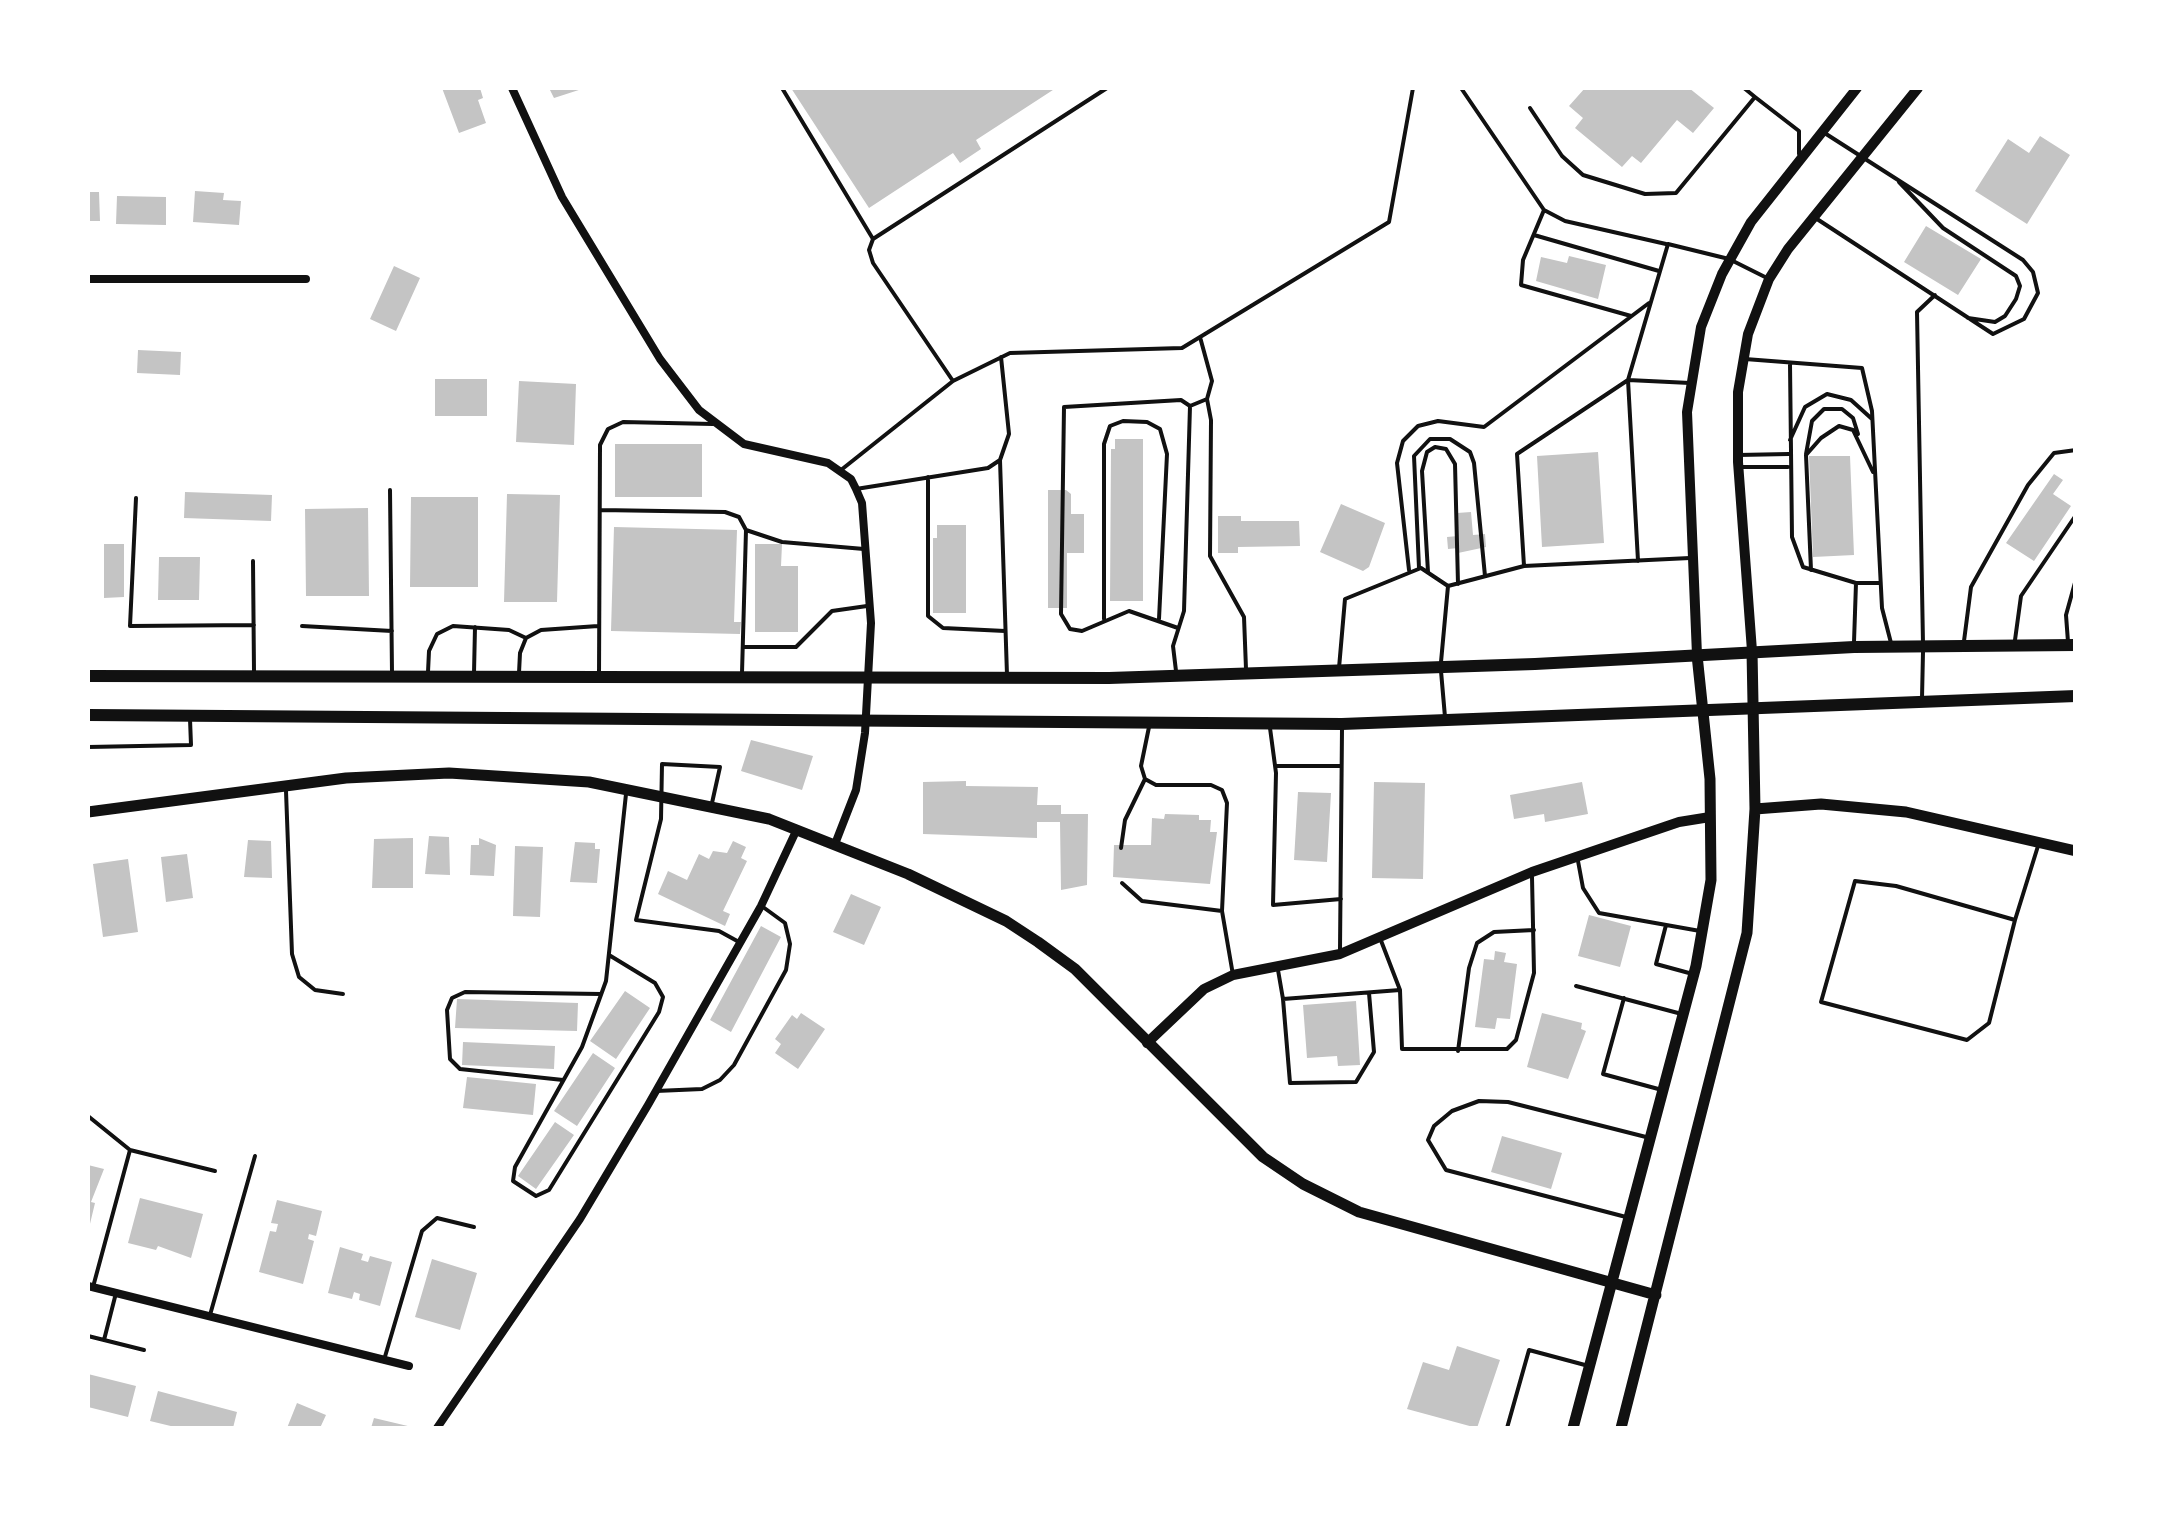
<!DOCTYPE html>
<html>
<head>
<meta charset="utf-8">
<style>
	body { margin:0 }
	#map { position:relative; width:2163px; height:1516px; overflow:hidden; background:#fff; font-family:Ubuntu,sans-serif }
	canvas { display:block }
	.frame { position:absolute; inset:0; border:90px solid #fff; pointer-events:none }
</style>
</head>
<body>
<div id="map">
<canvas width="2163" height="1516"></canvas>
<div class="frame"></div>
</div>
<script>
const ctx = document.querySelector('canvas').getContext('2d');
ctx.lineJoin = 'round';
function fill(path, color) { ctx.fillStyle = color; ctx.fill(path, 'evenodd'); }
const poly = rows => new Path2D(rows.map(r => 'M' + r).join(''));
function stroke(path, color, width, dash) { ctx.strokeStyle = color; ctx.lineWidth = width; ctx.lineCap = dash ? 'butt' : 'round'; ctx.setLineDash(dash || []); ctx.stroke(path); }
fill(poly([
	[442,88,480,88,483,98,478,100,486,123,459,133],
	[549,88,585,88,554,98],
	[791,88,1056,88,976,140,981,149,960,163,953,153,869,208],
	[1585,88,1689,88,1714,108,1693,133,1677,120,1641,163,1632,156,1622,167,1575,128,1583,118,1569,106],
	[2040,136,2070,155,2027,224,1975,191,2008,139,2029,153],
	[195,191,224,193,223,200,241,201,239,225,193,222],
	[88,192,99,192,100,221,88,221],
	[117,196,166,197,166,225,116,224],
	[1926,226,1981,259,1958,295,1904,262],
	[1569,256,1606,265,1598,299,1536,281,1541,257,1567,263],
	[394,266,420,278,396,331,370,319],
	[138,350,181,352,180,375,137,373],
	[435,379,487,379,487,416,435,416],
	[519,381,576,384,574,445,516,442],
	[1115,439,1143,439,1143,601,1110,601,1111,449,1115,449],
	[615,444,702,444,702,497,615,497],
	[1598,452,1604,543,1542,547,1537,456],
	[1809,456,1850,456,1854,555,1813,557],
	[2054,474,2063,480,2053,494,2071,506,2034,561,2006,543],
	[1048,490,1066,490,1071,494,1071,514,1084,514,1084,553,1067,553,1067,608,1048,608],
	[185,492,272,495,271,521,184,518],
	[507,494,560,495,557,602,504,602],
	[411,497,478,497,478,587,410,587],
	[1341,504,1385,523,1369,567,1363,571,1320,552],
	[368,508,369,596,306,596,305,509],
	[1471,512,1473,535,1485,534,1486,547,1458,553,1458,548,1448,549,1447,537,1458,536,1457,513],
	[1218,516,1241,516,1241,521,1299,521,1300,546,1238,547,1238,553,1218,553],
	[937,525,966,525,966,613,933,613,933,538,937,538],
	[614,527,737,530,734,622,741,622,740,634,611,631],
	[104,544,124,544,124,597,104,598],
	[755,544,782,544,781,566,798,566,798,632,755,632],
	[159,557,200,557,199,600,158,600],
	[751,740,813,756,802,790,741,771],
	[966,781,966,786,1038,787,1037,805,1061,805,1061,814,1088,814,1087,885,1061,890,1060,822,1037,822,1037,838,923,834,923,782],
	[1374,782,1425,783,1423,879,1372,878],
	[1582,782,1588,814,1545,822,1544,814,1514,819,1510,795],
	[1298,792,1331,793,1327,862,1294,860],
	[1165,814,1199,815,1199,820,1211,820,1210,832,1217,832,1210,884,1113,877,1114,845,1151,845,1152,818,1164,819],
	[429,836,449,837,450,875,425,874],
	[413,838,413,888,372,888,374,839],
	[479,838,496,845,494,876,470,875,471,845,479,845],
	[248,840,271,841,272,878,244,877],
	[733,841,746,847,741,858,747,861,723,911,730,914,725,926,658,894,668,871,687,880,699,854,709,859,713,851,727,853],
	[575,842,595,843,595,849,600,849,597,883,570,882],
	[515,846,543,847,540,917,513,916],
	[187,854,193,898,166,902,161,857],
	[128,859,138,932,103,937,93,864],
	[851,894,881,907,864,945,833,932],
	[1589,915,1631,926,1620,967,1578,956],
	[761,926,781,937,731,1032,710,1020],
	[1495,951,1506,953,1504,962,1517,964,1510,1019,1497,1018,1495,1029,1475,1027,1484,959,1494,960],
	[625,991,650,1008,616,1059,590,1041],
	[457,999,578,1003,577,1031,455,1028],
	[1356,1001,1360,1065,1338,1066,1337,1056,1307,1058,1303,1005],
	[801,1013,825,1029,798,1069,775,1053,781,1044,775,1039,792,1015,797,1019],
	[1542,1013,1582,1023,1581,1029,1586,1031,1568,1079,1527,1067],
	[463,1042,555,1046,554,1069,462,1065],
	[593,1053,615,1068,577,1126,554,1111],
	[467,1077,536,1084,533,1115,463,1108],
	[555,1122,574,1135,536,1189,518,1176],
	[1502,1136,1562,1153,1551,1189,1491,1172],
	[88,1165,104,1169,91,1202,95,1203,89,1228],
	[140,1198,203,1214,191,1258,158,1246,156,1250,128,1243],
	[277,1200,322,1211,316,1236,309,1234,308,1239,314,1241,303,1284,259,1272,270,1231,276,1232,278,1224,271,1223],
	[340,1247,363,1254,361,1260,368,1262,370,1256,392,1262,380,1306,359,1300,360,1294,354,1292,352,1299,328,1293],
	[432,1259,477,1273,460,1330,415,1317],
	[1457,1346,1500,1360,1477,1428,1407,1409,1423,1362,1449,1370],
	[88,1374,136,1386,128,1417,88,1407],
	[158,1391,237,1412,233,1428,179,1428,150,1421],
	[297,1403,326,1415,320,1428,287,1428],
	[374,1418,412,1427,411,1428,371,1428]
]), '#c4c4c4');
stroke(poly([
	[782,88,873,239,869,250,873,263,953,381],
	[1461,88,1544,210,1565,221,1666,244],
	[1744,88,1755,97],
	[1530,108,1562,156,1583,175,1645,194,1676,193,1755,97,1799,131,1799,154],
	[1899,182,1943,228,2016,276,2020,286,2016,299,2005,316,1995,322,1968,318],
	[1544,210,1523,260,1521,285,1631,316],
	[1817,219,1993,334,2024,319,2038,293,2033,272,2023,260,1823,132],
	[1534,235,1659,271],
	[873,239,1107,88],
	[1745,359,1862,368,1872,411,1882,608,1891,643],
	[1790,364,1792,537,1803,567,1856,583,1854,642],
	[1207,399,1211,420,1210,556,1244,617,1246,669],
	[1190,406,1207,399,1212,381,1200,337],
	[1790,440,1805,407,1827,394,1851,400,1872,419],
	[1806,454,1812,421,1824,409,1842,409,1853,418,1858,434],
	[1738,455,1789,454],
	[1000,460,1007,675],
	[1743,467,1788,467],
	[841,470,953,381,1010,353,1182,348,1389,222,1413,88],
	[928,477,928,616,943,628,1005,631],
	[856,489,988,468,1000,460,1009,434,1001,357],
	[390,490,392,673],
	[136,498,130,626,254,625],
	[600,510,725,512,739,517,746,530,742,673],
	[88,525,88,612],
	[746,530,782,542,864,549],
	[253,561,254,672],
	[1638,561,1628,380,1668,244,1729,259,1765,277],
	[1524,566,1517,454,1628,380,1690,383],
	[1419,568,1414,456,1430,439,1450,439,1470,452,1474,463,1485,576],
	[1409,570,1397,463,1403,441,1418,426,1438,421,1484,427,1649,303],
	[1811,570,1806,455,1821,438,1839,426,1853,430,1873,472],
	[1428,572,1422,471,1427,452,1435,447,1446,449,1455,464,1458,584],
	[1856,583,1880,583],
	[1448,586,1524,566,1690,558],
	[1104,619,1104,444,1110,426,1123,421,1147,422,1160,429,1167,454,1159,619],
	[302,626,392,631],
	[2015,640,2021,596,2076,515],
	[1964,641,1971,587,2028,485,2054,453,2076,450],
	[2068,642,2066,615,2076,579],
	[1923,643,1917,312,1935,295],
	[743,647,796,647,832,611,867,606],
	[1339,668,1345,599,1421,568,1448,586,1441,662],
	[1176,671,1173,646,1184,611,1190,406,1181,400,1064,407,1061,614,1070,629,1082,631,1129,611,1178,628],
	[1441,671,1445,717],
	[428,672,429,651,437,634,453,626,509,630,526,638],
	[474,673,475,627],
	[519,673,520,653,526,638,541,630,598,626],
	[599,676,600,445,608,429,623,422,713,424],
	[1922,698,1923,652],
	[1149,727,1141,766,1145,779,1156,785,1211,785,1222,790,1227,803,1222,911,1233,975],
	[1270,728,1276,773,1273,905,1341,899],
	[88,747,191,745,190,719],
	[1275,766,1340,766],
	[286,791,292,954,299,977,315,990,343,994],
	[712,803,720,767,662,764,661,819,636,920,719,931,739,942],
	[1121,848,1125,820,1145,779],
	[1578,861,1583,888,1599,913,1700,931],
	[1122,883,1142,901,1222,911],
	[2015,920,1989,1023,1967,1040,1821,1002,1855,881,1896,886,2015,920,2038,846],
	[1666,925,1656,964,1689,973],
	[1380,938,1400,990,1402,1049,1507,1049,1516,1040,1534,973,1532,877],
	[1340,949,1342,729],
	[609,955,655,983,663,997,659,1012,549,1190,536,1196,513,1181,515,1167,582,1047,606,981,626,794],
	[1278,970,1283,999],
	[1576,986,1678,1013],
	[1369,993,1374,1052,1356,1082,1290,1083,1283,999,1400,990],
	[1624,998,1603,1074,1662,1090],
	[1458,1051,1469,968,1477,943,1494,932,1534,930],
	[563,1080,460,1069,450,1059,447,1010,452,998,465,992,601,994],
	[656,1091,702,1089,720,1080,734,1065,786,970,790,944,785,923,763,907],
	[88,1116,130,1150,93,1287],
	[130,1150,215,1171],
	[1626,1217,1446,1170,1428,1140,1434,1126,1452,1111,1479,1101,1508,1102,1646,1137],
	[210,1315,255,1156],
	[88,1336,104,1340,116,1293],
	[104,1340,144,1350],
	[384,1360,422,1231,437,1218,474,1227],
	[1507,1428,1529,1350,1585,1365]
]), '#111', 4);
stroke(poly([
	[512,88,562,197,660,359,699,410,744,444,828,463,851,479,856,489,862,503,871,623,865,733,856,790,835,844],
	[88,279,306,279],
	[88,1286,409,1366],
	[437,1428,580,1219,648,1105,761,906,797,829]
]), '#111', 8);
stroke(poly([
	[1752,651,1738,462,1738,392,1748,334,1769,279,1788,249,1918,88],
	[1697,655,1687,412,1701,327,1722,274,1751,222,1857,88],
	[1147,1043,1204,989,1233,975,1340,954,1532,872,1679,822,1710,817]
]), '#111', 10);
stroke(poly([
	[1755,809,1821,804,1906,812,2076,851],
	[88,812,346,778,449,773,589,782,769,819,908,874,1006,921,1038,942,1075,969,1263,1157,1303,1184,1359,1212,1656,1295],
	[1573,1428,1696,966,1711,880,1710,779,1697,655],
	[1621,1428,1747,933,1755,809,1752,651]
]), '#111', 11);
stroke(poly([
	[88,676,1109,678,1535,664,1854,647,2076,645],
	[88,715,1342,724,2076,696]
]), '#111', 12);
</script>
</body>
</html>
